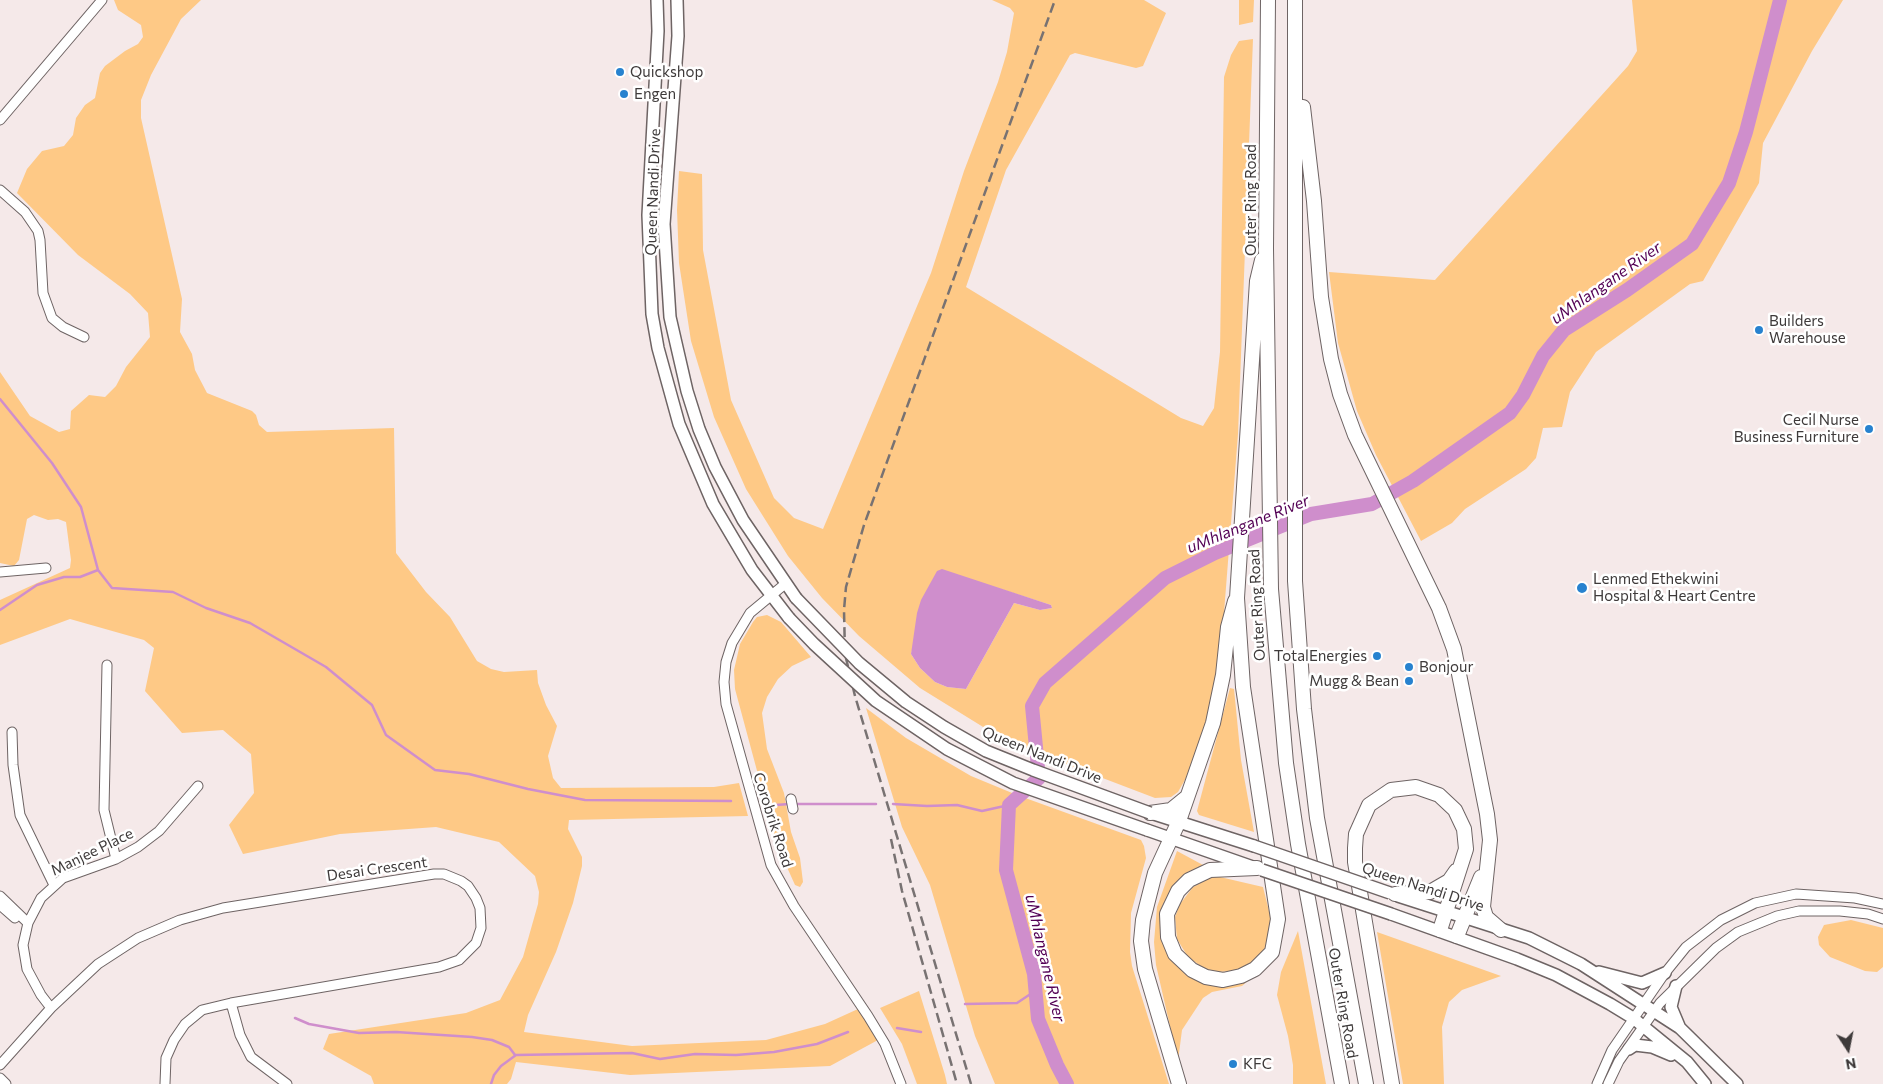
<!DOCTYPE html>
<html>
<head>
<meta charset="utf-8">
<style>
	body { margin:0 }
	#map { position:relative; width:1883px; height:1084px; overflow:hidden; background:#f5e9e9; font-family:Commissioner,sans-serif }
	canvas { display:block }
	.north { position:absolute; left:1823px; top:1024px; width:50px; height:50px; -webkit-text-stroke:4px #fff; paint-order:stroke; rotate:169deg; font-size:14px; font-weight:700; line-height:20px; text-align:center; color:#3e3a3a }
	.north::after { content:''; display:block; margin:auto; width:18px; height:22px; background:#3e3a3a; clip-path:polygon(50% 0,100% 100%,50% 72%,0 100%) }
</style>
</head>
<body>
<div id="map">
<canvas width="1883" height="1084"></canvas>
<div class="north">N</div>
</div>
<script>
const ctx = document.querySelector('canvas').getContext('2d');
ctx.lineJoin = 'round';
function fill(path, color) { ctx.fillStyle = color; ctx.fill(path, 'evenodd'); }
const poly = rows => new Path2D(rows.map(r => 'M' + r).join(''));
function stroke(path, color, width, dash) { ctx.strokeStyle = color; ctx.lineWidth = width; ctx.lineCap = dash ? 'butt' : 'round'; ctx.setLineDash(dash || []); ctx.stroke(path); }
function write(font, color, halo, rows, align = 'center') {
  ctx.font = font + ' Commissioner,sans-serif'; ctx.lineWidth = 5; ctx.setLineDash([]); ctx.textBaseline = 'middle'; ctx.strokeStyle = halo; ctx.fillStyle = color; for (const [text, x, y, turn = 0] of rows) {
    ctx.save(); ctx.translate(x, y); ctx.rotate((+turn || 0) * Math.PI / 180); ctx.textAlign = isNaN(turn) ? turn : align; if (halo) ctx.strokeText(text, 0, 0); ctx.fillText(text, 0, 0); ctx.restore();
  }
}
fill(poly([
	[114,0,201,0,181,19,151,75,141,100,141,118,182,299,180,332,192,354,195,370,207,393,252,411,256,415,259,425,267,432,394,428,396,553,426,592,450,617,477,661,491,669,504,672,537,670,538,683,546,705,557,726,548,756,553,778,561,788,714,787,739,783,748,816,569,820,568,829,582,857,582,866,573,903,556,952,528,1015,524,1032,632,1046,766,1040,825,1024,858,1009,878,1040,830,1066,630,1075,516,1062,511,1079,507,1084,374,1084,371,1076,323,1049,329,1034,466,1013,500,1000,523,957,538,904,539,892,535,876,499,842,436,827,340,834,243,854,229,825,254,793,251,754,223,730,182,733,145,691,154,648,144,640,70,619,0,645,0,600,70,568,71,560,66,522,58,519,48,520,34,515,27,519,19,560,14,566,0,563,0,372,30,416,59,432,70,429,71,411,89,395,105,397,116,386,126,367,150,337,148,313,130,294,78,255,17,193,27,169,42,151,64,146,73,135,76,118,85,105,95,98,100,73,105,66,125,51,138,44,143,37,141,25,118,10],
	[992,0,1144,0,1166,13,1143,66,1136,68,1075,53,1070,55,1006,170,966,287,1181,418,1203,426,1214,408,1220,352,1224,77,1231,55,1239,41,1253,39,1238,434,1221,651,1209,714,1186,778,1178,792,1171,797,1155,798,1037,753,988,730,920,688,859,636,822,598,788,556,746,489,714,417,691,341,679,263,677,210,679,171,702,174,703,250,731,400,774,498,794,518,823,529,931,273,964,171,998,82,1007,52,1014,13,1010,8],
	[944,571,1051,605,1052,608,1040,610,1014,603,966,689,947,687,935,682,920,668,911,654,914,642],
	[1239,0,1254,0,1253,22,1239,25],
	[1632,0,1843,0,1812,51,1763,143,1759,183,1703,281,1690,284,1596,352,1570,392,1562,427,1543,428,1536,458,1526,469,1465,509,1452,523,1421,541,1376,455,1357,411,1338,343,1329,272,1435,280,1628,66,1637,51],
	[767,615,781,622,811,657,792,666,778,679,767,697,762,713,767,749,784,793,791,832,800,858,803,882,800,887,795,885,777,845,735,689,734,670,740,644,753,622,757,617],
	[1230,688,1234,689,1241,760,1254,832,1199,815,1197,811],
	[866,708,906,738,971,776,1017,795,1141,840,1144,846,1146,858,1131,913,1130,952,1132,966,1169,1084,995,1084,975,1036,930,885,902,827],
	[1177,851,1203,865,1188,872,1175,883,1162,906,1160,931,1168,955,1185,974,1200,982,1226,986,1251,978,1242,986,1212,992,1203,998,1182,1030,1178,1061,1156,965,1154,942,1157,907],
	[1212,877,1220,877,1263,887,1271,919,1269,940,1262,953,1252,963,1240,970,1219,972,1205,969,1188,957,1177,939,1175,917,1180,904,1193,887],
	[1851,920,1883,928,1883,967,1877,972,1865,971,1830,957,1819,945,1818,937,1824,925],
	[1298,931,1326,1084,1293,1084,1293,1065,1288,1036,1277,995,1281,972],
	[1377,932,1501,976,1462,990,1449,1002,1442,1027,1444,1084,1403,1084],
	[919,991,945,1075,947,1084,917,1084,902,1044,880,1008]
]), '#fec986');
fill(poly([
	[942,569,1051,605,1052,608,1040,610,1014,603,966,689,947,687,935,682,920,668,911,654,917,613,921,600,937,571]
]), '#cf8ecc');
stroke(poly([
	[0,399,52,463,81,507,98,570,112,588,173,592,206,608,250,623,326,667,372,705,386,735,435,770,469,774,528,789,585,800,731,801],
	[0,610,37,585,64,577,80,577,98,570],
	[795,804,876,804],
	[893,804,927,806,957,805,982,811,1009,805],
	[776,805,789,804],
	[965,1004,1017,1003,1032,993,1034,978],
	[295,1018,309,1024,359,1033,396,1032,472,1037,492,1040,509,1047,515,1055],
	[897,1028,921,1032],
	[491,1084,494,1075,501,1066,516,1055,632,1053,660,1059,695,1054,736,1055,774,1052,817,1044,848,1032]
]), '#cf8ecc', 2.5);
stroke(poly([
	[1067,1084,1057,1065,1038,1019,1034,974,1006,870,1009,805,1039,778,1032,706,1045,683,1165,578,1215,553,1311,514,1372,504,1413,481,1510,413,1523,395,1543,356,1564,330,1627,290,1692,244,1729,183,1746,132,1780,0]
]), '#cf8ecc', 14);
const minor = poly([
	[0,120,102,0],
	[0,190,25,212,38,231,40,240,43,293,52,318,63,327,84,337],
	[0,572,46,568],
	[785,584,750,613,732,643,726,662,724,682,726,704,771,865,794,906,868,1016,885,1044,901,1084],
	[107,665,104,810,116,859],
	[12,732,13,765,20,815,54,885],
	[791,799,793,809],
	[0,896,28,923],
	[0,905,15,918],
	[231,1003,240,1035,251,1057,287,1084],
	[51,1008,41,995,27,969,23,945,28,923,41,898,63,878,116,859,138,847,159,831,198,786],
	[0,1065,51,1008,98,964,138,938,180,920,223,908,434,874,444,874,461,881,468,886,476,898,480,908,481,928,476,943,459,960,439,967,231,1003,202,1010,185,1024,174,1040,166,1058,165,1084],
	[0,1078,6,1084],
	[1597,1084,1612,1050,1665,973,1686,947,1721,920,1755,903,1796,894,1855,898,1883,904],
	[1608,1084,1619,1061,1660,1003,1716,948,1738,932,1777,916,1799,911,1840,911,1868,914,1883,919]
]);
const major = poly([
	[657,0,658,31,648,215,652,314,658,348,679,424,713,504,752,570,789,618],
	[677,0,678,36,664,224,670,317,687,391,699,429,715,467,743,520,796,598],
	[1154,814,1254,846],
	[1147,830,1253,867],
	[1398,896,1529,938,1581,964,1680,1028,1737,1084],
	[1391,914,1517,959,1556,975,1610,1004,1633,1018,1687,1062,1705,1084],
	[1599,972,1642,983,1665,973],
	[1676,986,1671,1007,1679,1026],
	[1629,1049,1635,1045,1652,1047,1671,1055]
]);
const highway = poly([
	[1268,0,1266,248,1271,589,1286,763,1298,844,1342,1084],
	[1295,0,1295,581,1304,709,1317,818,1366,1084],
	[1303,107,1314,201,1321,297,1331,359,1340,394,1355,435,1439,608,1454,649,1487,814,1490,840,1483,907,1486,917,1501,930],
	[1150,813,1171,810,1187,797],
	[1257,868,1210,870,1189,880,1178,891,1167,914,1168,937,1175,954,1192,970,1206,977,1223,980,1241,976,1255,969,1272,952,1278,919,1243,687,1237,598,1257,281,1262,260],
	[1395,894,1430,892,1449,881,1456,871],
	[1457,936,1481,877],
	[1179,1084,1145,969,1141,941,1143,920,1155,873,1179,821,1213,723,1223,675,1228,627,1235,601],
	[1392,1084,1355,862,1355,848,1356,834,1369,805,1391,790,1416,787,1439,795,1455,810,1464,829,1466,849,1440,930]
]);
stroke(minor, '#6e6464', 11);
stroke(major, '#6e6464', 14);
stroke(highway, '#6e6464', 16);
stroke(minor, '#fff', 9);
stroke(major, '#fff', 11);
stroke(highway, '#fff', 14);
stroke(poly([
	[891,839,902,891,957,1084],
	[971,1084,855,696,845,654,844,610,846,587,864,525,1055,0]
]), '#787272', 2.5, [10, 5]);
const majorBridge = poly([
	[796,598,859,663,906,702,944,727,986,751,1033,770,1150,813],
	[789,618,814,644,876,701,947,749,1013,783,1147,830],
	[1254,846,1390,893],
	[1262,870,1391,914]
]);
stroke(majorBridge, '#6e6464', 14, []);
stroke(majorBridge, '#fff', 11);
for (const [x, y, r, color] of [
	[620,72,5,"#2782cf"],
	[624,94,5,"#2782cf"],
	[1759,330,5,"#2782cf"],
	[1869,429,5,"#2782cf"],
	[1582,588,6,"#2782cf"],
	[1377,656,5,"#2782cf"],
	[1409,667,5,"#2782cf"],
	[1409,681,5,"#2782cf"],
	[1233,1064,5,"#2782cf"]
]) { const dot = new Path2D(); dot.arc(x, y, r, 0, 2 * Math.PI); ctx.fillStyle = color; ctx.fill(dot); stroke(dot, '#fff', 2); }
write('15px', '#3e3a3a', '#fff', [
	["Quickshop",630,72],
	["Engen",634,94],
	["Builders",1769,321],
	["Warehouse",1769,338],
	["Cecil Nurse",1859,420,"right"],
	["Business Furniture",1859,437,"right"],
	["Lenmed Ethekwini",1593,579],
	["Hospital & Heart Centre",1593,596],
	["TotalEnergies",1367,656,"right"],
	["Bonjour",1419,667],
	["Mugg & Bean",1399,681,"right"],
	["KFC",1243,1064]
], 'left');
write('15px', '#3e3a3a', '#fff', [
	["Queen Nandi Drive",653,192,-88],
	["Outer Ring Road",1251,200,-90],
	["Outer Ring Road",1257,605,-93],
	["Queen Nandi Drive",1042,755,22],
	["Corobrik Road",773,820,72],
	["Manjee Place",92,852,-26],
	["Desai Crescent",377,869,-8],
	["Queen Nandi Drive",1423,887,18],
	["Outer Ring Road",1343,1003,80]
]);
write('italic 16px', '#530054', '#fff', [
	["uMhlangane River",1606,283,-35],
	["uMhlangane River",1248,524,-22],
	["uMhlangane River",1045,958,77]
]);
</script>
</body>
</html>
